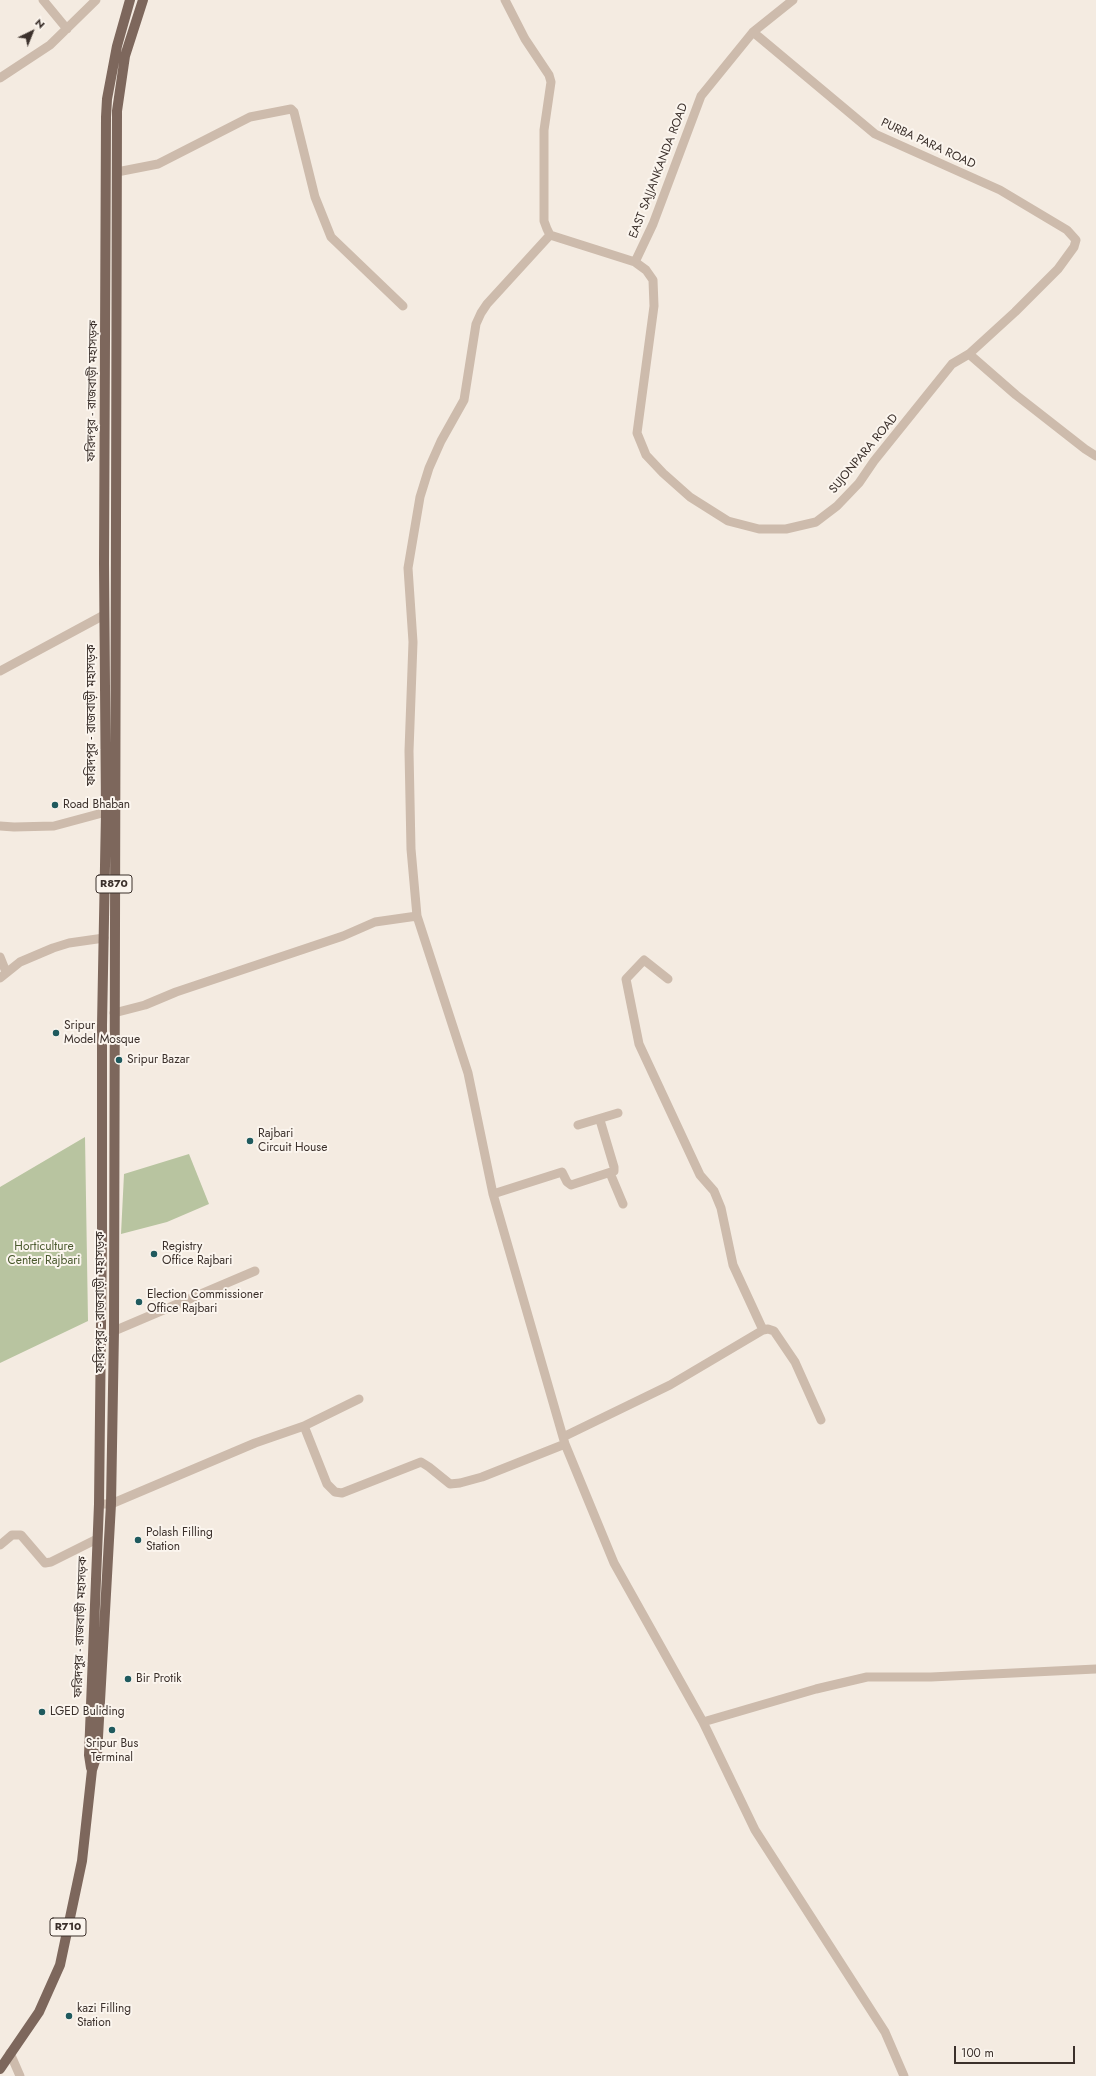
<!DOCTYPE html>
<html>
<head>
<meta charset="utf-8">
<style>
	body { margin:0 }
	#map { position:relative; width:1096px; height:2076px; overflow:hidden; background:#f4ebe1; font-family:Jost,sans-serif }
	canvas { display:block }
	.north { position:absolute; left:12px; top:12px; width:40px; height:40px; -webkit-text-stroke:3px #fbf5ee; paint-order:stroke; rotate:43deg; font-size:11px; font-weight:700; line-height:16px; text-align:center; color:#3b302b }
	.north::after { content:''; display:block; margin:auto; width:14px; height:18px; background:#3b302b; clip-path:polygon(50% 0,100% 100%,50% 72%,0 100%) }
	.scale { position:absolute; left:954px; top:2046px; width:121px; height:18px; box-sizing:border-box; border:2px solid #3b302b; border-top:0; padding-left:5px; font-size:12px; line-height:14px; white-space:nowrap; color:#3b302b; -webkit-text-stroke:3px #fbf5ee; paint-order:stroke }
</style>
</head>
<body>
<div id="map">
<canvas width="1096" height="2076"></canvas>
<div class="north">N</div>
<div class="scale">100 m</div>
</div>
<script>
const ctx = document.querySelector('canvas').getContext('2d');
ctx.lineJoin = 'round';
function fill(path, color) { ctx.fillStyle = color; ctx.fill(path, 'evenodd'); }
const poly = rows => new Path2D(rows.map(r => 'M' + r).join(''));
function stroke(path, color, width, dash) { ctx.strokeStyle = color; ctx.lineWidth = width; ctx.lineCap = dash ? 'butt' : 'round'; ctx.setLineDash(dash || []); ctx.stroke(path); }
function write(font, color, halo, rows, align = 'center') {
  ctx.font = font + ' Jost,"Noto Sans Bengali",sans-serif'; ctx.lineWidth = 4; ctx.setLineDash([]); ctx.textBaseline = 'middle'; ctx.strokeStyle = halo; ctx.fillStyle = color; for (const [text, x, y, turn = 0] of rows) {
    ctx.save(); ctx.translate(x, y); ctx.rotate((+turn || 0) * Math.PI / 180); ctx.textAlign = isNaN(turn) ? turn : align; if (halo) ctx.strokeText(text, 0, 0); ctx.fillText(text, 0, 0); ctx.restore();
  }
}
fill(poly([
	[85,1137,88,1321,0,1363,0,1187],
	[189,1154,209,1204,167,1222,121,1234,124,1174]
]), '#b8c4a0');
stroke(poly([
	[43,0,67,29],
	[505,0,525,39,549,75,551,82,544,130,544,221,547,229,550,235,635,262,646,270,653,280,654,306,637,433,646,455,663,473,690,497,728,521,759,529,786,529,816,522,837,506,859,483,874,461,952,364,969,354,1015,312,1058,269,1074,247,1076,240,1067,230,1000,190,875,134,753,32],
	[0,78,50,45,96,0],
	[117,172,158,164,250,117,291,109,294,112,315,197,331,237,403,306],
	[550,235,487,304,481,313,476,324,464,400,441,441,429,468,420,497,408,568,413,642,409,751,411,849,417,916,468,1073,493,1194,565,1444,614,1563,703,1722,755,1830,885,2032,904,2076],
	[635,262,653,224,701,96,753,32,793,0],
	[969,354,1016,395,1085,449,1096,456],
	[0,671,104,615],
	[0,826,14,827,54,826,106,812],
	[0,957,6,972],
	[0,978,20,962,53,948,69,943,104,938],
	[668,979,644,960,626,979,639,1044,700,1175,714,1191,721,1208,733,1265,763,1330],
	[114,1013,145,1005,176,992,343,936,375,922,417,916],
	[578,1125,618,1113],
	[610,1173,623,1204],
	[493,1194,562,1172,567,1182,571,1185,614,1171,614,1167,600,1120],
	[114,1331,255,1271],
	[304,1426,359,1399],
	[563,1437,670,1385,763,1330,768,1329,774,1331,795,1362,821,1420],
	[99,1504,111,1504,255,1443,304,1426,327,1484,335,1492,342,1493,421,1462,429,1467,450,1484,460,1483,482,1477,565,1444],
	[0,1545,12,1535,21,1535,45,1563,51,1562,97,1539],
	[703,1722,816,1689,867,1677,931,1677,1096,1669],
	[10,2053,20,2076]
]), '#cdbbac', 9);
stroke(poly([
	[91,1768,89,1755,99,1504,102,1236,102,1025,106,812,104,563,106,117,107,99,117,46,130,0],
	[0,2069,39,2012,60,1965,82,1861,92,1770,97,1755,111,1504,114,1331,117,111,125,56,143,0]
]), '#7d675c', 10);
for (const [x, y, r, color] of [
	[55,805,4,"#1f5a5e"],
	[56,1033,4,"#1f5a5e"],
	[119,1060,4,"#1f5a5e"],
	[250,1141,4,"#1f5a5e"],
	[154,1254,4,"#1f5a5e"],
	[139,1302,4,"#1f5a5e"],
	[138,1540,4,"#1f5a5e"],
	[128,1679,4,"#1f5a5e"],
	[42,1712,4,"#1f5a5e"],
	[112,1730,4,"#1f5a5e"],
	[69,2016,4,"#1f5a5e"]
]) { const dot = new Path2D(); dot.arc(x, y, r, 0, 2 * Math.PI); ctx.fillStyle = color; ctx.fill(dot); stroke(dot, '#fbf5ee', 1.5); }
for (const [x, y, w] of [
	[114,884,36],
	[68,1927,36]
]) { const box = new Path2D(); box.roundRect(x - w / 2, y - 9, w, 18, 3); ctx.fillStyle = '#fbf5ee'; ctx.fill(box); stroke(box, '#3b302b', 1); }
write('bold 11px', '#3b302b', null, [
	["R870",114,884],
	["R710",68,1927]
]);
write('12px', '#3b302b', '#fbf5ee', [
	["PURBA PARA ROAD",928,144,25],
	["EAST SAJJANKANDA ROAD",659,171,-69],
	["ফরিদপুর - রাজবাড়ী মহাসড়ক",93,391,-89],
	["SUJONPARA ROAD",864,454,-50],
	["ফরিদপুর - রাজবাড়ী মহাসড়ক",92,715,-90],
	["ফরিদপুর - রাজবাড়ী মহাসড়ক",101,1302,-90],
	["ফরিদপুর - রাজবাড়ী মহাসড়ক",81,1627,-88]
]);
write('12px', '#3b302b', '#fbf5ee', [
	["Road Bhaban",63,805],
	["Sripur",64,1026],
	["Model Mosque",64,1040],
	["Sripur Bazar",127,1060],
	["Rajbari",258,1134],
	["Circuit House",258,1148],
	["Registry",162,1247],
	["Office Rajbari",162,1261],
	["Election Commissioner",147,1295],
	["Office Rajbari",147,1309],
	["Polash Filling",146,1533],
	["Station",146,1547],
	["Bir Protik",136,1679],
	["LGED Buliding",50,1712],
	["Sripur Bus",112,1744,"center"],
	["Terminal",112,1758,"center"],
	["kazi Filling",77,2009],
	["Station",77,2023]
], 'left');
write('12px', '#4a5a2e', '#fbf5ee', [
	["Horticulture",44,1247],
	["Center Rajbari",44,1261]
]);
</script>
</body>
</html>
